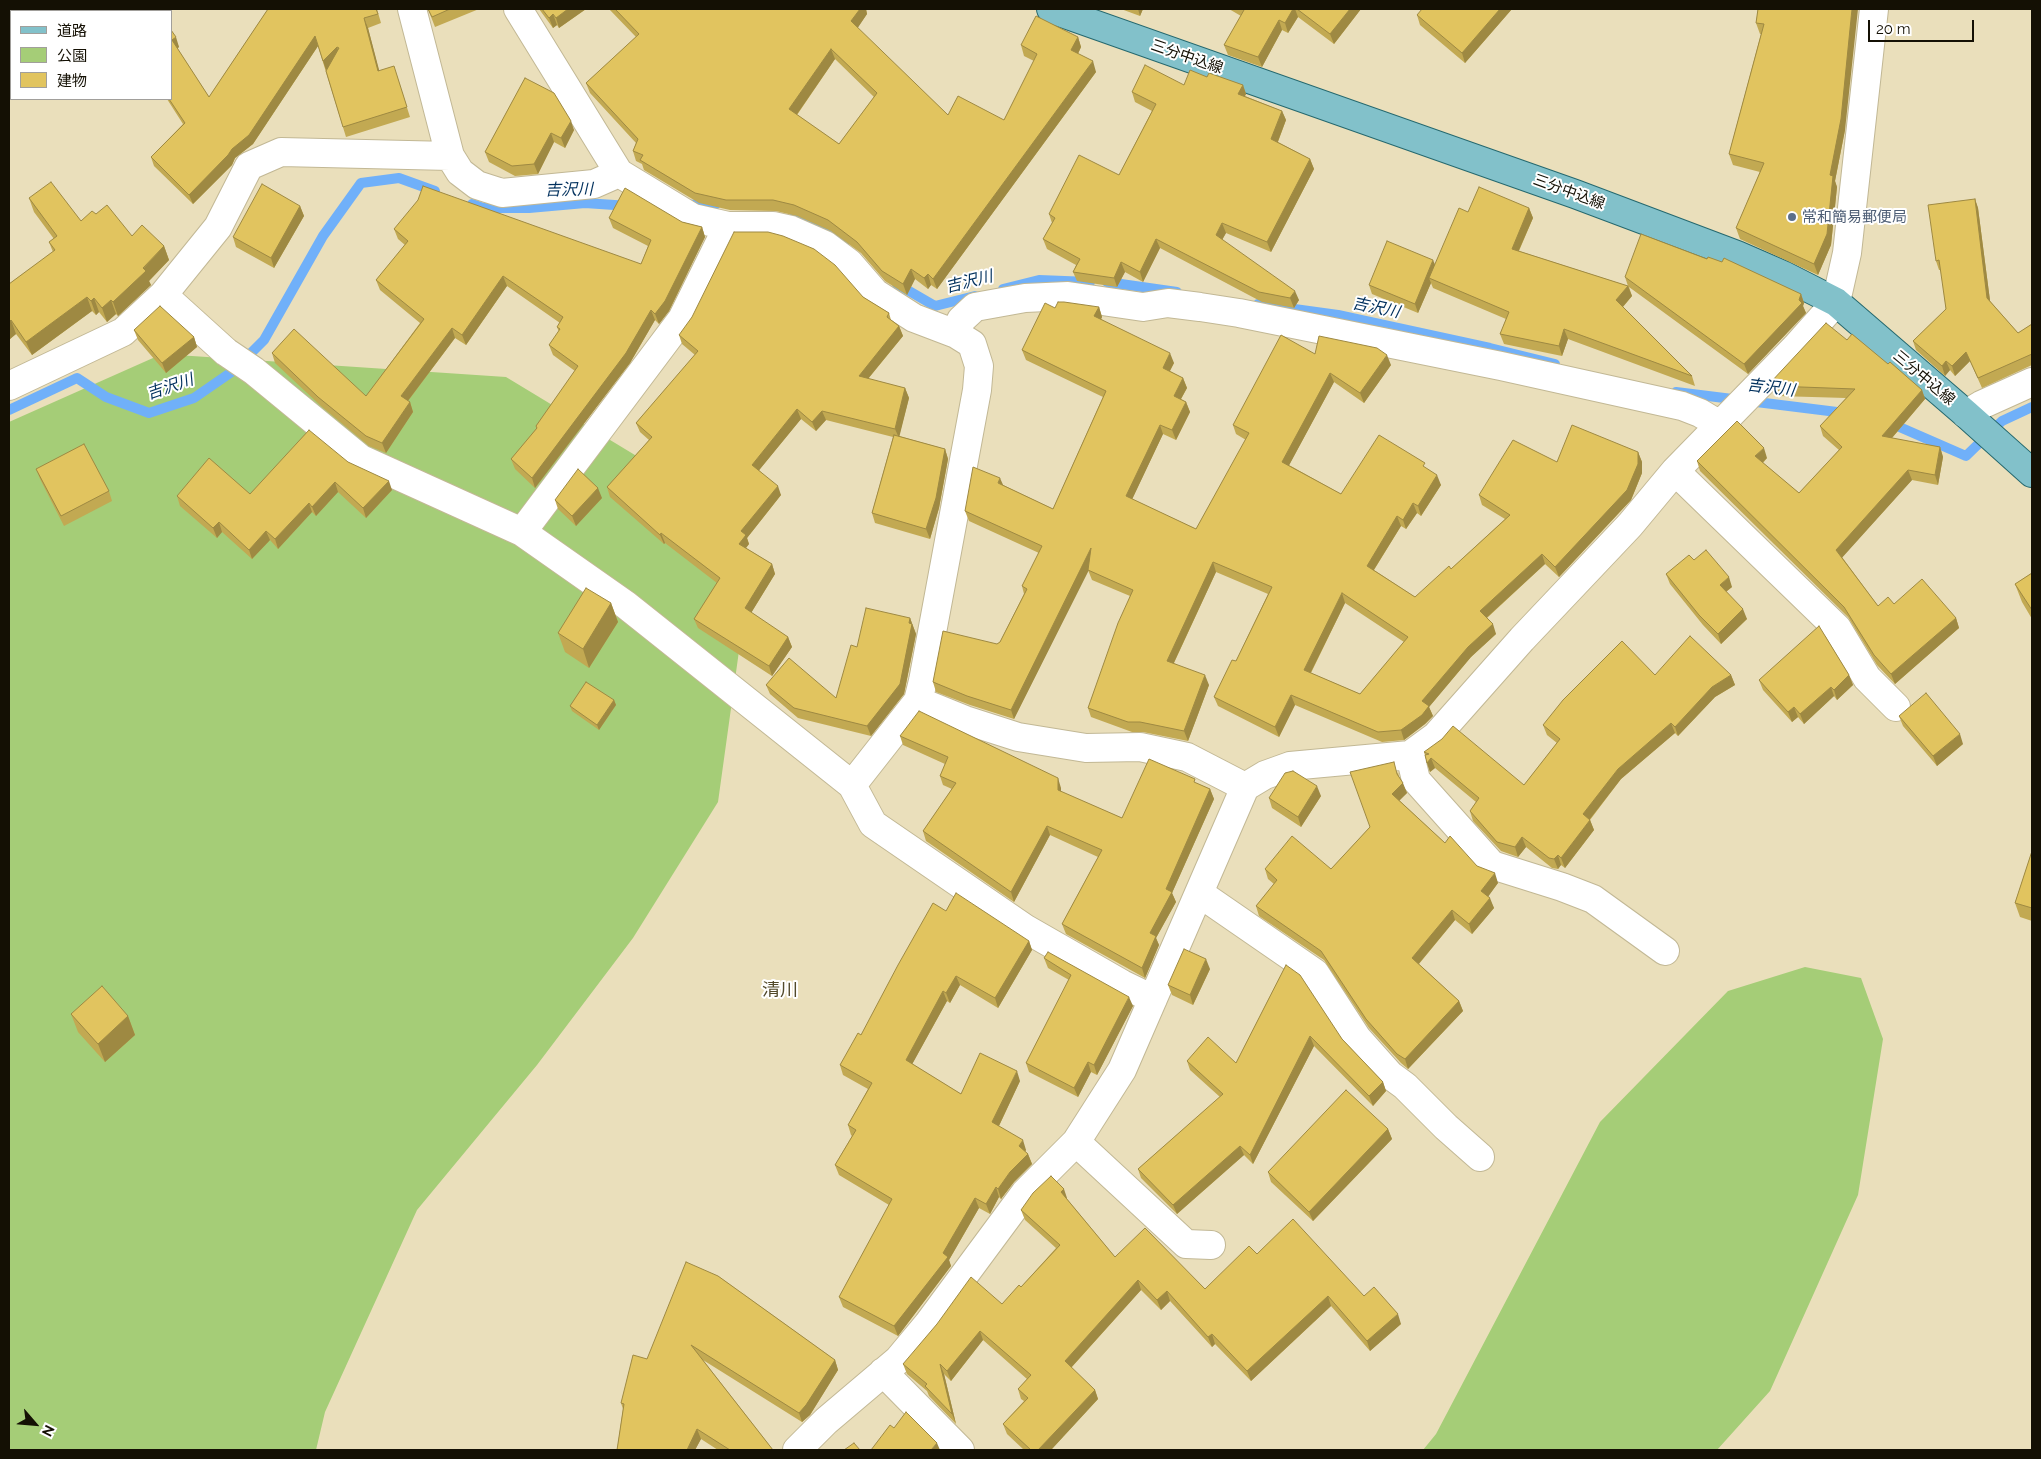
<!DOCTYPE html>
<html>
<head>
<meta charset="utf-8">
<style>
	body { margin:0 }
	#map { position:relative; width:2041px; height:1459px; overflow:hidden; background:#eadfbb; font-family:Raleway,"Noto Sans JP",sans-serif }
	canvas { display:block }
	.frame { position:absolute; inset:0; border:10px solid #141004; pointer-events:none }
	.legend { position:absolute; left:10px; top:10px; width:162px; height:90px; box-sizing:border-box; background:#fff; border:1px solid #a19f9b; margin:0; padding:6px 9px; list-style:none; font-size:15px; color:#141004 }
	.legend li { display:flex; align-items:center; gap:10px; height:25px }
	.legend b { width:25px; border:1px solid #a19f9b }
	.north { position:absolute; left:10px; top:1399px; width:50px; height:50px; -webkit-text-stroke:4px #fff; paint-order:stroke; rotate:117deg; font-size:14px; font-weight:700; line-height:20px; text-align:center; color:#141004 }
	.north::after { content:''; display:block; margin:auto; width:18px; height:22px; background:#141004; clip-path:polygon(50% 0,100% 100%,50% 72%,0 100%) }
	.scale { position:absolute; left:1868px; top:20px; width:106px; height:22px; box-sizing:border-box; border:2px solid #141004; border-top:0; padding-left:6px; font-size:15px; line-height:18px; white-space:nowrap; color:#141004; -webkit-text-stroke:4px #fff; paint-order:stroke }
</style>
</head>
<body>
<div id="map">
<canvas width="2041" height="1459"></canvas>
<div class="frame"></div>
<ul class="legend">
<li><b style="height:6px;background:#82c1ca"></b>道路</li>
<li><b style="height:14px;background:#a5cd77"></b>公園</li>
<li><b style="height:14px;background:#e1c45f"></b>建物</li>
</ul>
<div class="north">N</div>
<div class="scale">20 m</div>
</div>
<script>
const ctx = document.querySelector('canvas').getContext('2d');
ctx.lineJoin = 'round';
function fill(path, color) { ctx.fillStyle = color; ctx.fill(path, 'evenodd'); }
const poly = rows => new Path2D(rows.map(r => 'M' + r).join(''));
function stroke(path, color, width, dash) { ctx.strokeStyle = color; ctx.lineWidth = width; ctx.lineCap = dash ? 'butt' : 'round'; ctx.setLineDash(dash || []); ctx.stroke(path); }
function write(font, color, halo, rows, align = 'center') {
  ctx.font = font + ' Raleway,"Noto Sans JP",sans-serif'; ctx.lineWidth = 4; ctx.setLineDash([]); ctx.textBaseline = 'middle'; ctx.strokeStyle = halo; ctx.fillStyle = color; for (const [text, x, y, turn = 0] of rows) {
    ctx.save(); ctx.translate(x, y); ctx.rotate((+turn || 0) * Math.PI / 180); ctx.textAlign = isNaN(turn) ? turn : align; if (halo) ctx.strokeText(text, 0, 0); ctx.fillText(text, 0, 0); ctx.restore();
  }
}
fill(poly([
	[162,354,506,377,663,472,743,622,718,802,633,938,537,1065,417,1210,325,1412,316,1450,9,1450,9,422],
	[1805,967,1861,978,1883,1039,1858,1195,1770,1391,1717,1450,1423,1450,1436,1434,1600,1122,1728,991]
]), '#a5cd77');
stroke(poly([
	[472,204,483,208,529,208,585,203,629,206],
	[683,205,716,204],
	[795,214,847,240],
	[1107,282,1177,292],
	[897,284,935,306,975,296],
	[1003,289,1039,280,1090,282],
	[1258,304,1338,315,1490,348,1555,364],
	[1676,392,1845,413],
	[9,410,77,378,106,397,149,413,194,398,233,371,264,340,323,236,361,183,399,178,435,191],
	[1888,422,1966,456,2002,421,2032,407]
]), '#70b0f9', 10);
const minor = poly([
	[412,9,450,156,460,172,477,185,502,193,594,184,619,173],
	[518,9,619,173,693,218,728,226,773,226,791,230,825,245,849,263,875,293,914,318,956,334,972,344,979,366,977,390,923,681,918,701,852,785],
	[163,295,226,352,254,371,361,459,522,532,626,605,852,785,873,824,1026,929,1122,984,1153,999],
	[956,334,961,320,975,307,1025,298,1068,296,1143,307,1168,303,1200,307,1239,313,1501,366,1682,406,1700,413,1720,425],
	[9,386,123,332,163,295,218,227,249,166,281,152,450,156],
	[1966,414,1981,405,2032,382],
	[1675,471,1837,628,1867,678,1896,707],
	[522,532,682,319,728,226],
	[918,701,965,720,1018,737,1086,748,1140,747,1187,757,1245,787],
	[1410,755,1416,780,1492,865,1562,887,1593,899,1665,951],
	[1199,893,1315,973,1357,1038,1390,1075,1405,1086,1446,1127,1480,1157],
	[1076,1142,1186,1244,1211,1245],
	[883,1372,960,1450],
	[797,1450,826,1421,898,1360,928,1324,1025,1193,1076,1142,1122,1070,1245,787,1265,775,1290,766,1410,755,1436,736,1522,639,1630,525,1675,471,1796,347,1836,302,1847,253,1874,9]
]);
const major = poly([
	[1051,9,1575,194,1737,255,1783,275,1836,302,1966,414,2032,473]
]);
stroke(minor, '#c2b895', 30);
stroke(major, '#25686e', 30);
stroke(minor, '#fff', 28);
stroke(major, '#82c1ca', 28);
fill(poly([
	[268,9,377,9,381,23,368,28,379,71,397,76,410,117,346,137,318,46,253,144,235,158,232,165,193,204,154,166,151,157,183,124,167,99,171,99,171,30,179,47,177,48,209,97],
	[428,9,479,9,435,27],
	[539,9,586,9,559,28,557,25,553,28],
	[609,9,866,9,867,14,857,28,948,115,1004,120,1034,61,1024,56,1021,45,1078,37,1081,47,1078,54,1096,72,937,289,931,285,928,289,915,279,907,295,885,281,861,253,831,231,797,216,776,211,730,210,699,203,644,170,642,164,636,161,633,151,636,143,590,93,586,83,636,37],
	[835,59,874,97,839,144,797,115],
	[1121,9,1143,9,1140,16],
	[1229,9,1361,9,1334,44,1298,17,1288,33,1282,30,1262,67,1228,55,1224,45,1241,16],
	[1512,9,1465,63,1420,25,1417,15],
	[1758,9,1845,130,1835,181,1837,187,1831,245,1818,275,1740,239,1736,228,1760,172,1733,165,1729,154,1761,34,1760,34,1756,23],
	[1207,77,1243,85,1246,94,1245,96,1282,111,1286,120,1278,142,1310,159,1314,169,1271,252,1226,233,1222,240,1299,300,1294,308,1262,302,1160,248,1143,282,1125,272,1117,287,1077,281,1073,272,1076,265,1047,249,1043,239,1052,223,1049,214,1119,175,1152,111,1135,102,1132,92,1184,85],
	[525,78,574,130,565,148,554,142,538,174,515,176,489,162,485,152],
	[29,198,81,221,96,214,132,236,164,246,169,260,149,281,151,285,118,316,116,314,107,322,99,312,96,315,92,311,32,355,16,334,10,339,9,338,9,284,53,252,49,242,54,239,34,212],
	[1975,199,1978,208,1990,301,2018,333,2032,324,2032,365,1982,388,1970,361,1955,376,1950,370,1945,376,1916,350,1913,341,1946,309,1941,270,1939,270,1936,261],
	[300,206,304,216,274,268,236,247,233,237],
	[1529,208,1533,218,1519,251,1628,286,1625,277,1801,294,1804,303,1803,306,1806,313,1748,374,1629,287,1632,296,1623,307,1692,376,1695,386,1568,339,1562,356,1504,344,1500,334,1506,319,1433,288,1431,283,1418,313,1372,294,1369,285,1435,265,1468,212],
	[609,218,682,222,702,227,705,237,669,311,659,324,655,320,630,363,535,488,515,469,511,459,536,429,536,426,575,371,553,355,549,345,559,332,557,327,560,323,507,286,466,345,455,338,408,401,410,402,413,412,386,453,369,446,322,407,275,363,272,353,366,396,420,323,380,290,376,280,405,245,398,239,394,229,641,264,648,246,613,228],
	[863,297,889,313,891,320,899,326,903,336,868,379,905,388,909,398,899,436,945,449,948,459,939,508,930,539,875,523,872,513,893,437,826,420,816,431,801,419,759,470,781,495,747,538,749,544,746,548,772,564,775,574,751,613,788,637,792,647,772,676,698,628,694,619,717,583,665,543,664,544,610,497,607,487,649,440,640,432,636,423,695,355,682,344,679,335],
	[1099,307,1102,317,1101,319,1174,363,1170,371,1183,378,1187,388,1181,399,1186,402,1190,412,1176,440,1163,434,1132,499,1196,529,1246,440,1236,434,1233,425,1315,354,1391,365,1364,403,1334,382,1289,465,1341,494,1427,469,1441,485,1421,516,1417,513,1406,529,1401,526,1374,570,1415,597,1451,569,1505,519,1482,505,1479,495,1557,462,1638,452,1642,462,1642,473,1631,500,1559,577,1545,564,1487,618,1496,634,1471,657,1429,707,1433,716,1425,724,1404,740,1382,742,1295,705,1279,737,1218,706,1214,697,1236,661,1268,594,1216,572,1174,663,1209,685,1188,741,1143,732,1132,732,1091,717,1088,708,1130,596,1092,580,1088,570,1014,719,970,705,936,692,933,682,1000,642,1024,594,1022,586,1039,553,969,521,965,511,1003,485,1053,509,1103,397,1026,360,1022,350,1055,308],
	[1345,603,1404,642,1360,694,1311,673],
	[134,330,194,337,197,347,166,373,138,340],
	[1847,340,1888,364,1922,390,1925,399,1892,438,1940,447,1943,457,1938,485,1912,480,1842,557,1878,606,1894,604,1956,618,1959,628,1895,684,1877,665,1848,617,1700,471,1697,461,1767,458,1763,463,1799,493,1839,450,1823,436,1820,426,1846,398,1778,396,1773,393,1770,383],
	[348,462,392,490,366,518,338,492,316,516,312,512,278,549,270,540,252,559,222,532,217,538,180,506,177,496,250,494],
	[36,469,109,491,112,501,64,526,40,479],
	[602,498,576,526,558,509,555,500],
	[1694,560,1732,587,1726,592,1747,619,1721,644,1703,625,1670,584,1666,574],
	[2032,573,2032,619,2022,602,2015,584],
	[611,603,618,622,589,668,565,652,558,633],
	[910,618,916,634,904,694,871,736,798,718,770,694,766,685,836,698,857,647],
	[1655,675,1731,675,1735,685,1715,697,1678,736,1675,733,1621,779,1590,820,1594,830,1565,868,1561,865,1558,869,1552,868,1526,847,1518,857,1501,851,1473,821,1470,811,1476,802,1435,768,1430,772,1427,763,1424,752,1524,785,1557,743,1547,735,1543,725],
	[1849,675,1853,685,1837,700,1834,696,1804,724,1798,717,1792,722,1763,690,1759,680],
	[614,700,616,705,599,730,572,711,570,706],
	[1899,716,1963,744,1937,766,1903,726],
	[900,736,1061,788,1061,792,1122,818,1196,783,1210,789,1214,799,1172,893,1176,902,1156,938,1159,945,1145,978,1066,934,1062,924,1098,857,1050,835,1014,902,926,841,923,831,952,789,943,785,940,776,945,764,903,745],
	[1398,772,1399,777,1407,793,1399,800,1445,843,1477,866,1498,883,1488,896,1494,908,1472,934,1455,920,1419,964,1459,1001,1463,1011,1408,1069,1401,1063,1369,1028,1324,960,1259,916,1256,906,1274,884,1268,879,1265,869,1331,869,1370,827],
	[1321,796,1301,827,1272,808,1269,798],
	[2032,851,2032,921,2020,917,2015,903],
	[946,911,1029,941,1032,950,998,1008,960,985,950,1003,947,1001,912,1064,961,1094,1020,1081,999,1126,1026,1150,1025,1151,1028,1154,1032,1164,1014,1182,1001,1199,999,1197,990,1214,979,1208,949,1260,951,1266,898,1336,843,1307,839,1297,889,1205,839,1175,835,1165,852,1136,851,1135,848,1125,868,1089,843,1075,840,1065,861,1035],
	[1044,958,1133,1006,1097,1075,1091,1072,1078,1097,1029,1072,1026,1063,1069,980,1048,968],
	[1286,965,1342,1039,1383,1082,1386,1091,1373,1106,1314,1046,1253,1164,1244,1155,1177,1214,1141,1178,1138,1169,1220,1097,1190,1070,1187,1061,1236,1063],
	[1210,969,1193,1005,1172,995,1168,985],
	[71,1014,128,1016,135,1035,105,1062,78,1032],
	[1388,1129,1392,1139,1313,1221,1271,1182,1268,1172],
	[1067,1198,1067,1199,1115,1257,1205,1289,1257,1254,1364,1296,1401,1324,1370,1351,1331,1306,1251,1381,1215,1344,1212,1347,1170,1301,1161,1310,1141,1290,1071,1368,1095,1390,1098,1399,1051,1450,1024,1450,1007,1434,1003,1424,1024,1401,1021,1399,1018,1389,1027,1379,983,1340,951,1381,944,1374,956,1424,929,1396,927,1391,907,1374,903,1364,1002,1304,1021,1287,1056,1248,1025,1220,1021,1210],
	[718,1276,835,1360,838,1370,810,1415,802,1422,703,1360,773,1450,718,1450,701,1439,695,1450,617,1450,623,1409,621,1403,647,1359]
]), '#c2a952');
fill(poly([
	[568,9,586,9,559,28,556,18],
	[860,9,866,9,867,14,855,32,851,21],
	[1138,9,1143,9,1140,16],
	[1293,9,1295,9,1298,17,1288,33,1285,23],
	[1350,9,1361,9,1334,44,1330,34],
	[1500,9,1512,9,1465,63,1462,53],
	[1852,9,1858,9,1845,130,1835,181,1837,187,1831,245,1818,275,1814,264,1830,175],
	[553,14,557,25,553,28,549,18],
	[364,18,368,28,382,81,378,71],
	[1279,20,1282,30,1262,67,1258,57],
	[315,36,318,46,253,144,235,158,232,165,193,204,189,195,232,149],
	[176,37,179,47,176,50,172,40],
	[1078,37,1081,47,1075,60,1071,50],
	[337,47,340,56,326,70,323,61],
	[831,49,835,59,793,120,789,109],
	[1093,61,1096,72,937,289,933,279],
	[1243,85,1246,94,1241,103,1238,94],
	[1282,111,1286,120,1275,149,1271,139],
	[571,121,574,130,565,148,561,138],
	[551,133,554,142,538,174,534,164],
	[1310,159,1314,169,1271,252,1267,242],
	[1975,199,1978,208,1991,308,1987,298],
	[300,206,304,216,274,268,271,258],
	[1529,208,1533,218,1515,259,1512,249],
	[1222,223,1226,233,1219,245,1216,235],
	[702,227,705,237,669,311,659,324,655,314],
	[1156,239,1160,248,1143,282,1140,272],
	[164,246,169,260,149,281,151,285,118,316,113,302],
	[1433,260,1437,269,1429,278,1431,283,1418,313,1415,304],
	[1121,262,1125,272,1117,287,1114,278],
	[911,269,915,279,907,295,903,284],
	[928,274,931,285,928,289,924,278],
	[503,276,507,286,466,345,462,335],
	[1628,286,1632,296,1620,310,1616,300],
	[1295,291,1299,300,1294,308,1290,298],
	[1801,294,1804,303,1803,306,1806,313,1748,374,1744,364,1799,300],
	[87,297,92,311,32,355,26,342],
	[94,298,99,312,96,315,91,301],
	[111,300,116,314,107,322,102,308],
	[1099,307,1102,317,1098,326,1094,316],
	[651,310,655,320,630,363,535,488,532,478],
	[11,320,16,334,10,339,9,337,9,322],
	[899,326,903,336,862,386,859,376],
	[452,328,455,338,404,406,401,396],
	[1564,329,1568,339,1562,356,1559,346],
	[194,337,197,347,166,373,162,363],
	[1966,352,1970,361,1955,376,1952,366],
	[1170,353,1174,363,1166,378,1163,368],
	[1387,355,1391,365,1364,403,1360,393],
	[1946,361,1950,370,1945,376,1942,366],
	[1330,373,1334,382,1286,471,1282,462],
	[1183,378,1187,388,1177,406,1174,396],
	[905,388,909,398,899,438,895,429],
	[1922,390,1925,399,1885,446,1882,436],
	[410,402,413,412,386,453,382,443],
	[1186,402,1190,412,1176,440,1172,430],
	[797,409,801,419,756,474,752,465],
	[822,411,826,420,816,431,812,422],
	[1160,425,1163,434,1129,506,1126,496],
	[1940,447,1943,457,1938,485,1935,475],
	[1764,448,1767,458,1759,466,1755,456],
	[945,449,948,459,939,508,930,539,926,529],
	[1638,452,1642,462,1642,473,1631,500,1559,577,1555,567],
	[1908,470,1912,480,1840,560,1836,550],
	[1437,475,1441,485,1421,516,1418,506],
	[1000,478,1004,487,998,483],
	[389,481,392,490,366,518,363,508],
	[335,482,338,492,316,516,312,507],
	[778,486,781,495,747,538,749,544,742,553,739,544,741,531],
	[598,488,602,498,576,526,572,516],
	[309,503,312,512,278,549,275,539],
	[1413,503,1417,513,1406,529,1403,520],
	[1397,516,1401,526,1370,576,1367,566],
	[219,522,222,532,217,538,213,528],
	[266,531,270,540,252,559,249,550],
	[661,533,665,543,664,544,660,535],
	[1091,548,1095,558,1014,719,1011,710],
	[1542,554,1545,564,1484,620,1480,611],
	[1213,562,1216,572,1170,671,1167,661],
	[772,564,775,574,748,618,745,608],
	[1729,577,1732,587,1723,594,1720,585],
	[1342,593,1345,603,1307,680,1304,670],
	[611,603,618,622,589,668,583,649],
	[1743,609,1747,619,1721,644,1718,634],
	[910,618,916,634,904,694,871,736,867,726,909,623],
	[1956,618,1959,628,1895,684,1891,674],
	[1493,624,1496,634,1471,657,1429,707,1433,716,1425,724,1404,740,1401,730,1422,701,1468,647],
	[788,637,792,647,772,676,769,666],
	[1205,675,1209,685,1188,741,1184,731],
	[1731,675,1735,685,1715,697,1678,736,1675,727,1712,687],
	[1849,675,1853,685,1837,700,1834,690],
	[1831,687,1834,696,1804,724,1800,714],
	[1291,695,1295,705,1279,737,1275,727],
	[614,700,616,705,599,730,597,725],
	[1794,707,1798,717,1792,722,1788,712],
	[1671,723,1675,733,1621,779,1586,824,1583,814,1618,769],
	[1960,734,1963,744,1937,766,1933,756],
	[1431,758,1435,768,1430,772,1427,763],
	[1058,778,1061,788,1061,800,1058,790],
	[1403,783,1407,793,1396,804,1392,794],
	[1317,786,1321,796,1301,827,1298,817],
	[1210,789,1214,799,1172,893,1176,902,1156,938,1159,945,1145,978,1142,968,1150,933,1166,889],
	[1590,820,1594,830,1565,868,1561,858],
	[1047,826,1050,835,1014,902,1011,892],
	[1522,837,1526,847,1518,857,1515,847],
	[1558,855,1561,865,1558,869,1554,859],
	[1495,873,1498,883,1485,901,1481,891],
	[1490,898,1494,908,1472,934,1469,924],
	[1452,910,1455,920,1416,967,1412,958],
	[1029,941,1032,950,998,1008,995,998],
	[1206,959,1210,969,1193,1005,1190,995],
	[956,976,960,985,950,1003,946,993],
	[943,991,947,1001,909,1070,906,1060],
	[1129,997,1133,1006,1097,1075,1094,1065],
	[1459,1001,1463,1011,1408,1069,1405,1059],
	[128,1016,135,1035,105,1062,98,1044],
	[1310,1036,1314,1046,1253,1164,1250,1155],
	[1088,1062,1091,1072,1078,1097,1074,1088],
	[1017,1071,1020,1081,996,1132,992,1122],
	[1383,1082,1386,1091,1373,1106,1369,1096],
	[1388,1129,1392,1139,1313,1221,1309,1212],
	[1023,1140,1026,1150,1023,1156,1019,1146],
	[1240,1146,1244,1155,1177,1214,1173,1205],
	[1028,1154,1032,1164,1014,1182,1001,1199,998,1189,1010,1172],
	[996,1187,999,1197,990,1214,986,1204],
	[1064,1189,1067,1198,1064,1202,1061,1192],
	[975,1198,979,1208,949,1260,951,1266,898,1336,894,1326,943,1253],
	[1138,1280,1141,1290,1068,1371,1065,1361],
	[1167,1291,1170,1301,1161,1310,1157,1300],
	[1328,1296,1331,1306,1251,1381,1247,1371],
	[1398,1314,1401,1324,1370,1351,1367,1341],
	[980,1331,983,1340,951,1381,947,1371],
	[1212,1334,1215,1344,1212,1347,1208,1337],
	[835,1360,838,1370,810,1415,802,1422,799,1413],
	[940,1364,944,1374,956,1424,952,1414],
	[1095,1390,1098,1399,1051,1450,1038,1450],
	[697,1429,701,1439,695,1450,687,1450],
	[937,1443,940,1450,931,1450]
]), '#9e8942');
const building = poly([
	[96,9,125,9,127,11,98,11,96,9],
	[155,9,157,9,159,11,151,11,155,9],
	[268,9,376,9,378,14,364,18,378,71,394,66,407,107,343,127,326,71,339,48,337,47,323,61,315,36,249,135,232,149,228,155,189,195,151,157,185,123,169,99,171,99,171,30,176,37,172,40,209,97,268,9],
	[428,9,450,9,432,17,428,9],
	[542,9,568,9,556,18,553,14,549,18,542,9],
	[615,9,860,9,851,21,948,115,958,96,1004,120,1037,54,1021,45,1036,16,1078,37,1071,50,1093,61,933,279,928,274,924,278,911,269,903,284,882,271,857,242,828,220,794,205,773,200,726,200,695,193,640,160,643,155,633,151,638,139,586,83,639,34,615,9],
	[831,49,877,93,839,144,789,109,831,49],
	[1243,9,1293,9,1285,23,1279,20,1258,57,1224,45,1244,10,1243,9],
	[1297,9,1350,9,1330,34,1297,9],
	[1422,9,1500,9,1462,53,1417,15,1422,9],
	[1758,9,1852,9,1841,119,1830,175,1833,176,1827,234,1814,264,1736,228,1764,163,1729,154,1764,24,1756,23,1758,9],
	[1145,65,1184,85,1190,70,1207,77,1209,73,1243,85,1238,94,1282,111,1271,139,1310,159,1267,242,1222,223,1216,235,1295,291,1290,298,1259,292,1156,239,1140,272,1121,262,1114,278,1073,272,1080,259,1043,239,1055,218,1049,214,1079,155,1119,175,1156,104,1132,92,1145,65],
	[525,78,554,93,571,121,561,138,551,133,534,164,512,166,485,152,525,78],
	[51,182,81,221,92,211,96,214,107,205,132,236,142,225,164,246,143,268,146,271,113,302,111,300,102,308,94,298,91,301,87,297,26,342,11,320,9,322,9,284,55,250,49,242,57,236,29,198,51,182],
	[262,184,300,206,271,258,233,237,262,184],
	[423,186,641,264,651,240,609,218,625,188,682,222,702,227,665,301,655,314,651,310,626,353,532,478,511,459,537,428,536,426,578,366,549,345,560,329,557,327,563,317,503,276,462,335,452,328,401,396,410,402,382,443,366,436,318,397,272,353,294,329,366,396,424,319,376,280,408,241,394,229,418,200,423,186],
	[1479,187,1529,208,1512,249,1628,286,1616,300,1692,376,1564,329,1559,346,1500,334,1509,312,1429,278,1459,208,1468,212,1479,187],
	[1975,199,1987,298,2018,333,2032,324,2032,354,1978,378,1966,352,1952,366,1946,361,1942,366,1913,341,1946,309,1939,260,1936,261,1928,205,1975,199],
	[734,232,768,232,783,236,814,249,835,265,863,297,889,313,887,317,899,326,859,376,905,388,895,429,822,411,812,422,797,409,752,465,778,486,741,531,746,535,739,544,772,564,745,608,788,637,769,666,694,619,720,578,661,533,660,535,607,487,652,437,636,423,698,351,679,335,692,317,734,232],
	[1641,234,1707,259,1708,257,1722,262,1724,258,1728,260,1801,294,1799,300,1802,303,1744,364,1625,277,1641,234],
	[1387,241,1433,260,1415,304,1369,285,1387,241],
	[1058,302,1064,302,1099,307,1094,316,1170,353,1163,368,1183,378,1174,396,1186,402,1172,430,1160,425,1126,496,1196,529,1249,433,1233,425,1281,335,1315,354,1319,336,1377,348,1387,355,1360,393,1330,373,1282,462,1341,494,1379,435,1425,463,1423,466,1437,475,1418,506,1413,503,1403,520,1397,516,1367,566,1415,597,1449,566,1451,569,1510,515,1479,495,1513,440,1557,462,1572,425,1638,452,1638,464,1627,490,1555,567,1542,554,1480,611,1493,624,1468,647,1422,701,1429,706,1422,715,1401,730,1378,732,1291,695,1275,727,1214,697,1232,660,1236,661,1272,587,1213,562,1167,661,1205,675,1184,731,1140,722,1128,722,1088,708,1118,623,1133,590,1088,570,1091,548,1011,710,967,696,933,682,943,631,997,644,1000,642,1027,589,1022,586,1042,546,965,511,973,467,1000,478,998,483,1053,509,1106,391,1022,350,1045,303,1055,308,1058,302],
	[1342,593,1408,637,1360,694,1304,670,1342,593],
	[160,306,194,337,162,363,134,330,160,306],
	[1826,323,1847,340,1852,334,1888,364,1890,362,1922,390,1882,436,1940,447,1935,475,1908,470,1836,550,1878,606,1888,597,1894,604,1922,579,1956,618,1891,674,1874,655,1844,607,1697,461,1737,421,1764,448,1755,456,1799,493,1842,447,1820,426,1855,389,1774,386,1770,383,1826,323],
	[309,430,348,462,389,481,363,508,335,482,312,507,309,503,275,539,266,531,249,550,219,522,213,528,177,496,209,458,250,494,309,430],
	[894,435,945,449,936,498,926,529,872,513,894,435],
	[84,444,109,491,61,516,36,469,84,444],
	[578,469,598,488,572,516,555,500,578,469],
	[1706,550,1729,577,1720,585,1743,609,1718,634,1699,615,1666,574,1689,555,1694,560,1706,550],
	[2032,573,2032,610,2015,584,2032,573],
	[586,588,611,603,583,649,558,633,586,588],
	[866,608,910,618,909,623,912,624,900,684,867,726,794,708,766,685,789,658,836,698,851,645,857,647,866,608],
	[1819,626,1849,675,1834,690,1831,687,1800,714,1794,707,1788,712,1759,680,1819,626],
	[1690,636,1731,675,1712,687,1675,727,1671,723,1618,769,1583,814,1590,820,1561,858,1558,855,1554,859,1549,858,1522,837,1515,847,1497,842,1470,811,1479,798,1431,758,1427,763,1425,755,1429,754,1424,752,1442,739,1453,726,1524,785,1560,739,1543,725,1563,700,1622,641,1655,675,1690,636],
	[586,682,614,700,597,725,570,706,586,682],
	[1926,693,1960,734,1933,756,1899,716,1926,693],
	[919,711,1058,778,1058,790,1122,818,1149,759,1195,779,1194,782,1210,789,1166,889,1172,892,1150,933,1156,936,1142,968,1062,924,1102,850,1047,826,1011,892,923,831,956,783,940,776,948,757,900,736,919,711],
	[1394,762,1397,774,1403,783,1392,794,1445,843,1450,836,1477,866,1495,873,1481,891,1490,898,1469,924,1452,910,1412,958,1459,1001,1405,1059,1397,1054,1366,1019,1321,951,1256,906,1277,880,1265,869,1292,836,1331,869,1370,827,1350,772,1394,762],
	[1293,771,1317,786,1298,817,1269,798,1285,773,1293,771],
	[2032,851,2032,908,2015,903,2032,851],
	[956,893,1029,941,995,998,956,976,946,993,943,991,906,1060,961,1094,980,1053,1017,1071,992,1122,1023,1140,1019,1146,1028,1154,1010,1172,998,1189,996,1187,986,1204,975,1198,943,1253,948,1257,894,1326,839,1297,892,1199,835,1165,856,1130,848,1125,872,1083,840,1065,858,1033,861,1035,898,965,933,903,946,911,956,893],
	[1184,949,1206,959,1190,995,1168,985,1184,949],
	[1048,952,1129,997,1094,1065,1088,1062,1074,1088,1026,1063,1071,975,1044,958,1048,952],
	[1286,965,1300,975,1342,1039,1383,1082,1369,1096,1310,1036,1250,1155,1240,1146,1173,1205,1138,1169,1223,1094,1187,1061,1208,1037,1236,1063,1286,965],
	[102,986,128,1016,98,1044,71,1014,102,986],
	[1346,1090,1388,1129,1309,1212,1268,1172,1346,1090],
	[1051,1176,1064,1189,1061,1192,1115,1257,1145,1228,1205,1289,1249,1246,1257,1254,1293,1219,1364,1296,1374,1287,1398,1314,1367,1341,1328,1296,1247,1371,1212,1334,1208,1337,1167,1291,1157,1300,1138,1280,1065,1361,1095,1390,1038,1450,1031,1450,1003,1424,1028,1398,1018,1389,1031,1375,980,1331,947,1371,940,1364,952,1414,925,1386,927,1384,903,1364,937,1324,971,1277,1002,1304,1019,1285,1021,1287,1060,1245,1021,1210,1033,1193,1051,1176],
	[686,1262,718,1276,835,1360,806,1405,799,1413,691,1345,773,1450,730,1450,697,1429,687,1450,617,1450,624,1404,621,1403,633,1355,647,1359,686,1262],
	[906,1412,937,1443,931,1450,871,1450,890,1425,894,1428,906,1412],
	[854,1443,860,1450,844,1450,854,1443]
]);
fill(building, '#e1c45f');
stroke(building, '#9e8942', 1);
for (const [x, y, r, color] of [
	[1792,217,5,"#5c6f8a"]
]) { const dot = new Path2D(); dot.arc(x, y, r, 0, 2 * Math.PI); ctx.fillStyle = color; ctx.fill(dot); stroke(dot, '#fff', 2); }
write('15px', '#141004', '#fff', [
	["三分中込線",1187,57,19],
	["三分中込線",1569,192,20],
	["三分中込線",1924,378,40]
]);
write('15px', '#4e5e75', '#fff', [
	["常和簡易郵便局",1802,217]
], 'left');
write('italic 16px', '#01305d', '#fff', [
	["吉沢川",569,190,-1],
	["吉沢川",969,282,-14],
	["吉沢川",1376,308,12],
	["吉沢川",170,387,-19],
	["吉沢川",1771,388,7]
]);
write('18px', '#52492a', '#fff', [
	["清川",780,991]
]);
</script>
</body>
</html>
